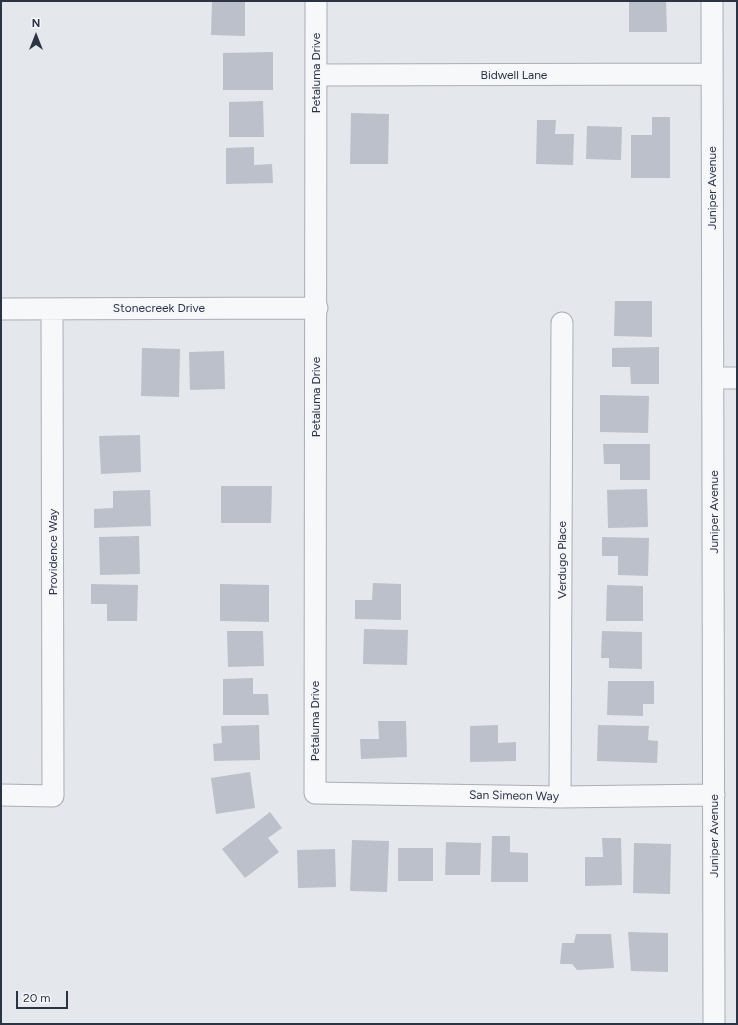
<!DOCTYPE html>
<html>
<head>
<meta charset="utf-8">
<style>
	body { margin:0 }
	#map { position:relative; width:738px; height:1025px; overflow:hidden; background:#e4e7ec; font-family:Figtree,sans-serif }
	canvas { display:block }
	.frame { position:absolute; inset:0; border:2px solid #2b3445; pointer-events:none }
	.north { position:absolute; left:16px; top:16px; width:40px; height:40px; -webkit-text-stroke:3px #f4f6f9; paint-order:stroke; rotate:0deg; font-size:11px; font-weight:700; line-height:16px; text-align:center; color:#2b3445 }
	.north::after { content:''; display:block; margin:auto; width:14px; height:18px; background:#2b3445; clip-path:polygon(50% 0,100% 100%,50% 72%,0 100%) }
	.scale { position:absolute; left:16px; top:991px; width:52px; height:18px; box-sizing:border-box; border:2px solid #2b3445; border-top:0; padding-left:5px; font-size:12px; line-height:14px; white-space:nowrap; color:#2b3445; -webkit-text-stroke:3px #f4f6f9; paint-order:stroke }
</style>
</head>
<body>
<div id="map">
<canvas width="738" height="1025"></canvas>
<div class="frame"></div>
<div class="north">N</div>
<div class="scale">20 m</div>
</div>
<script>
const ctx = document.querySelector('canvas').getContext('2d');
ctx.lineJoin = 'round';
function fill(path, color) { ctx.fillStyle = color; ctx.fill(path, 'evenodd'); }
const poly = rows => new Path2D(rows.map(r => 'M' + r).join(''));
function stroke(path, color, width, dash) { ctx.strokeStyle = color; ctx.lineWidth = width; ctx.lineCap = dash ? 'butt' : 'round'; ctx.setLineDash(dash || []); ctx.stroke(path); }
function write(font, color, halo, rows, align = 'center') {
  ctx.font = font + ' Figtree,sans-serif'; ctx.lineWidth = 4; ctx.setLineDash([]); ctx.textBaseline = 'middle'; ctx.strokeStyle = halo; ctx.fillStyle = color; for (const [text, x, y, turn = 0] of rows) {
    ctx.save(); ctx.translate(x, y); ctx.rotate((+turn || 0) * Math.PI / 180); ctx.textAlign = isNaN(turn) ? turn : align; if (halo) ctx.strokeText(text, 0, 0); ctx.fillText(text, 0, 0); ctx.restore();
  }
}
fill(poly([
	[212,1,245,1,245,36,211,35],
	[629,1,666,1,667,32,629,32],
	[273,52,273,90,223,90,223,53],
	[263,101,264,137,229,137,229,102],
	[351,113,389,114,388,164,350,164],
	[652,117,670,117,670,178,631,178,631,135,652,135],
	[537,120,556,120,555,134,574,134,573,165,536,164],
	[587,126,622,127,621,160,586,159],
	[254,147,254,165,272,164,273,183,226,184,226,148],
	[615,301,652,301,652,337,614,336],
	[659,347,659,384,631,384,630,367,612,367,612,348],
	[142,348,180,349,179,397,141,396],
	[224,351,225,389,190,390,189,352],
	[600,395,649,396,648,433,600,432],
	[140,435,141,472,101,474,99,436],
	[603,444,650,444,650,480,620,480,620,464,604,464],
	[221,486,272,486,271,523,221,523],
	[647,489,648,527,608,528,607,490],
	[150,490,151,526,94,528,94,509,113,508,113,491],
	[139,536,140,574,100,575,99,537],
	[602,537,649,538,648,576,618,575,618,556,602,556],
	[373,583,401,584,401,620,355,619,355,600,372,600],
	[91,584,138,585,137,621,107,621,107,604,91,604],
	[220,584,269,585,269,622,220,621],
	[607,585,643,586,643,621,606,621],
	[364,629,408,630,407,665,363,664],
	[227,631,263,631,264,666,228,667],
	[602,631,642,632,642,669,609,668,609,658,601,658],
	[253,678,253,694,268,694,269,715,223,715,223,679],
	[608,681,654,681,654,704,643,704,643,716,607,715],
	[378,721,406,721,407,757,361,759,360,739,379,739],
	[259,725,260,760,214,761,213,744,222,743,221,726],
	[498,725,498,743,516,742,516,761,470,762,470,726],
	[598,725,649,726,648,740,658,741,657,763,597,761],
	[250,772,255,808,216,814,211,778],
	[270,812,282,828,268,838,279,852,245,878,222,849],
	[492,836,510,836,510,852,528,853,528,882,491,882],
	[602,838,621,838,622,885,585,886,585,857,603,857],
	[352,840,389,841,387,892,350,891],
	[446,842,481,843,480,875,445,875],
	[634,843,671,844,670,894,633,893],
	[398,848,433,848,433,881,398,881],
	[335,849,336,887,298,888,297,850],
	[628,932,668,933,668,972,631,971],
	[576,934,611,934,614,968,577,970,572,964,560,964,562,943,574,943]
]), '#bbc0ca');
const minor = poly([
	[316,1,315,793,560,797,714,795],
	[712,1,714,1024],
	[317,75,712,74],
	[1,309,317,308],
	[713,378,737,378],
	[1,795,53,796,52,309],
	[560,797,562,323]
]);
stroke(minor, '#a9aeb7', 23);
stroke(minor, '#f7f8fa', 21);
write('12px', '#2b3445', '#f4f6f9', [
	["Petaluma Drive",316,73,-90],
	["Bidwell Lane",514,75],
	["Juniper Avenue",712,188,-90],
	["Stonecreek Drive",159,308],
	["Petaluma Drive",316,397,-90],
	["Juniper Avenue",714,512,-90],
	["Providence Way",53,552,-90],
	["Verdugo Place",562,560,-90],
	["Petaluma Drive",315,721,-90],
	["San Simeon Way",514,796,1],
	["Juniper Avenue",714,836,-90]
]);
</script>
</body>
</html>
